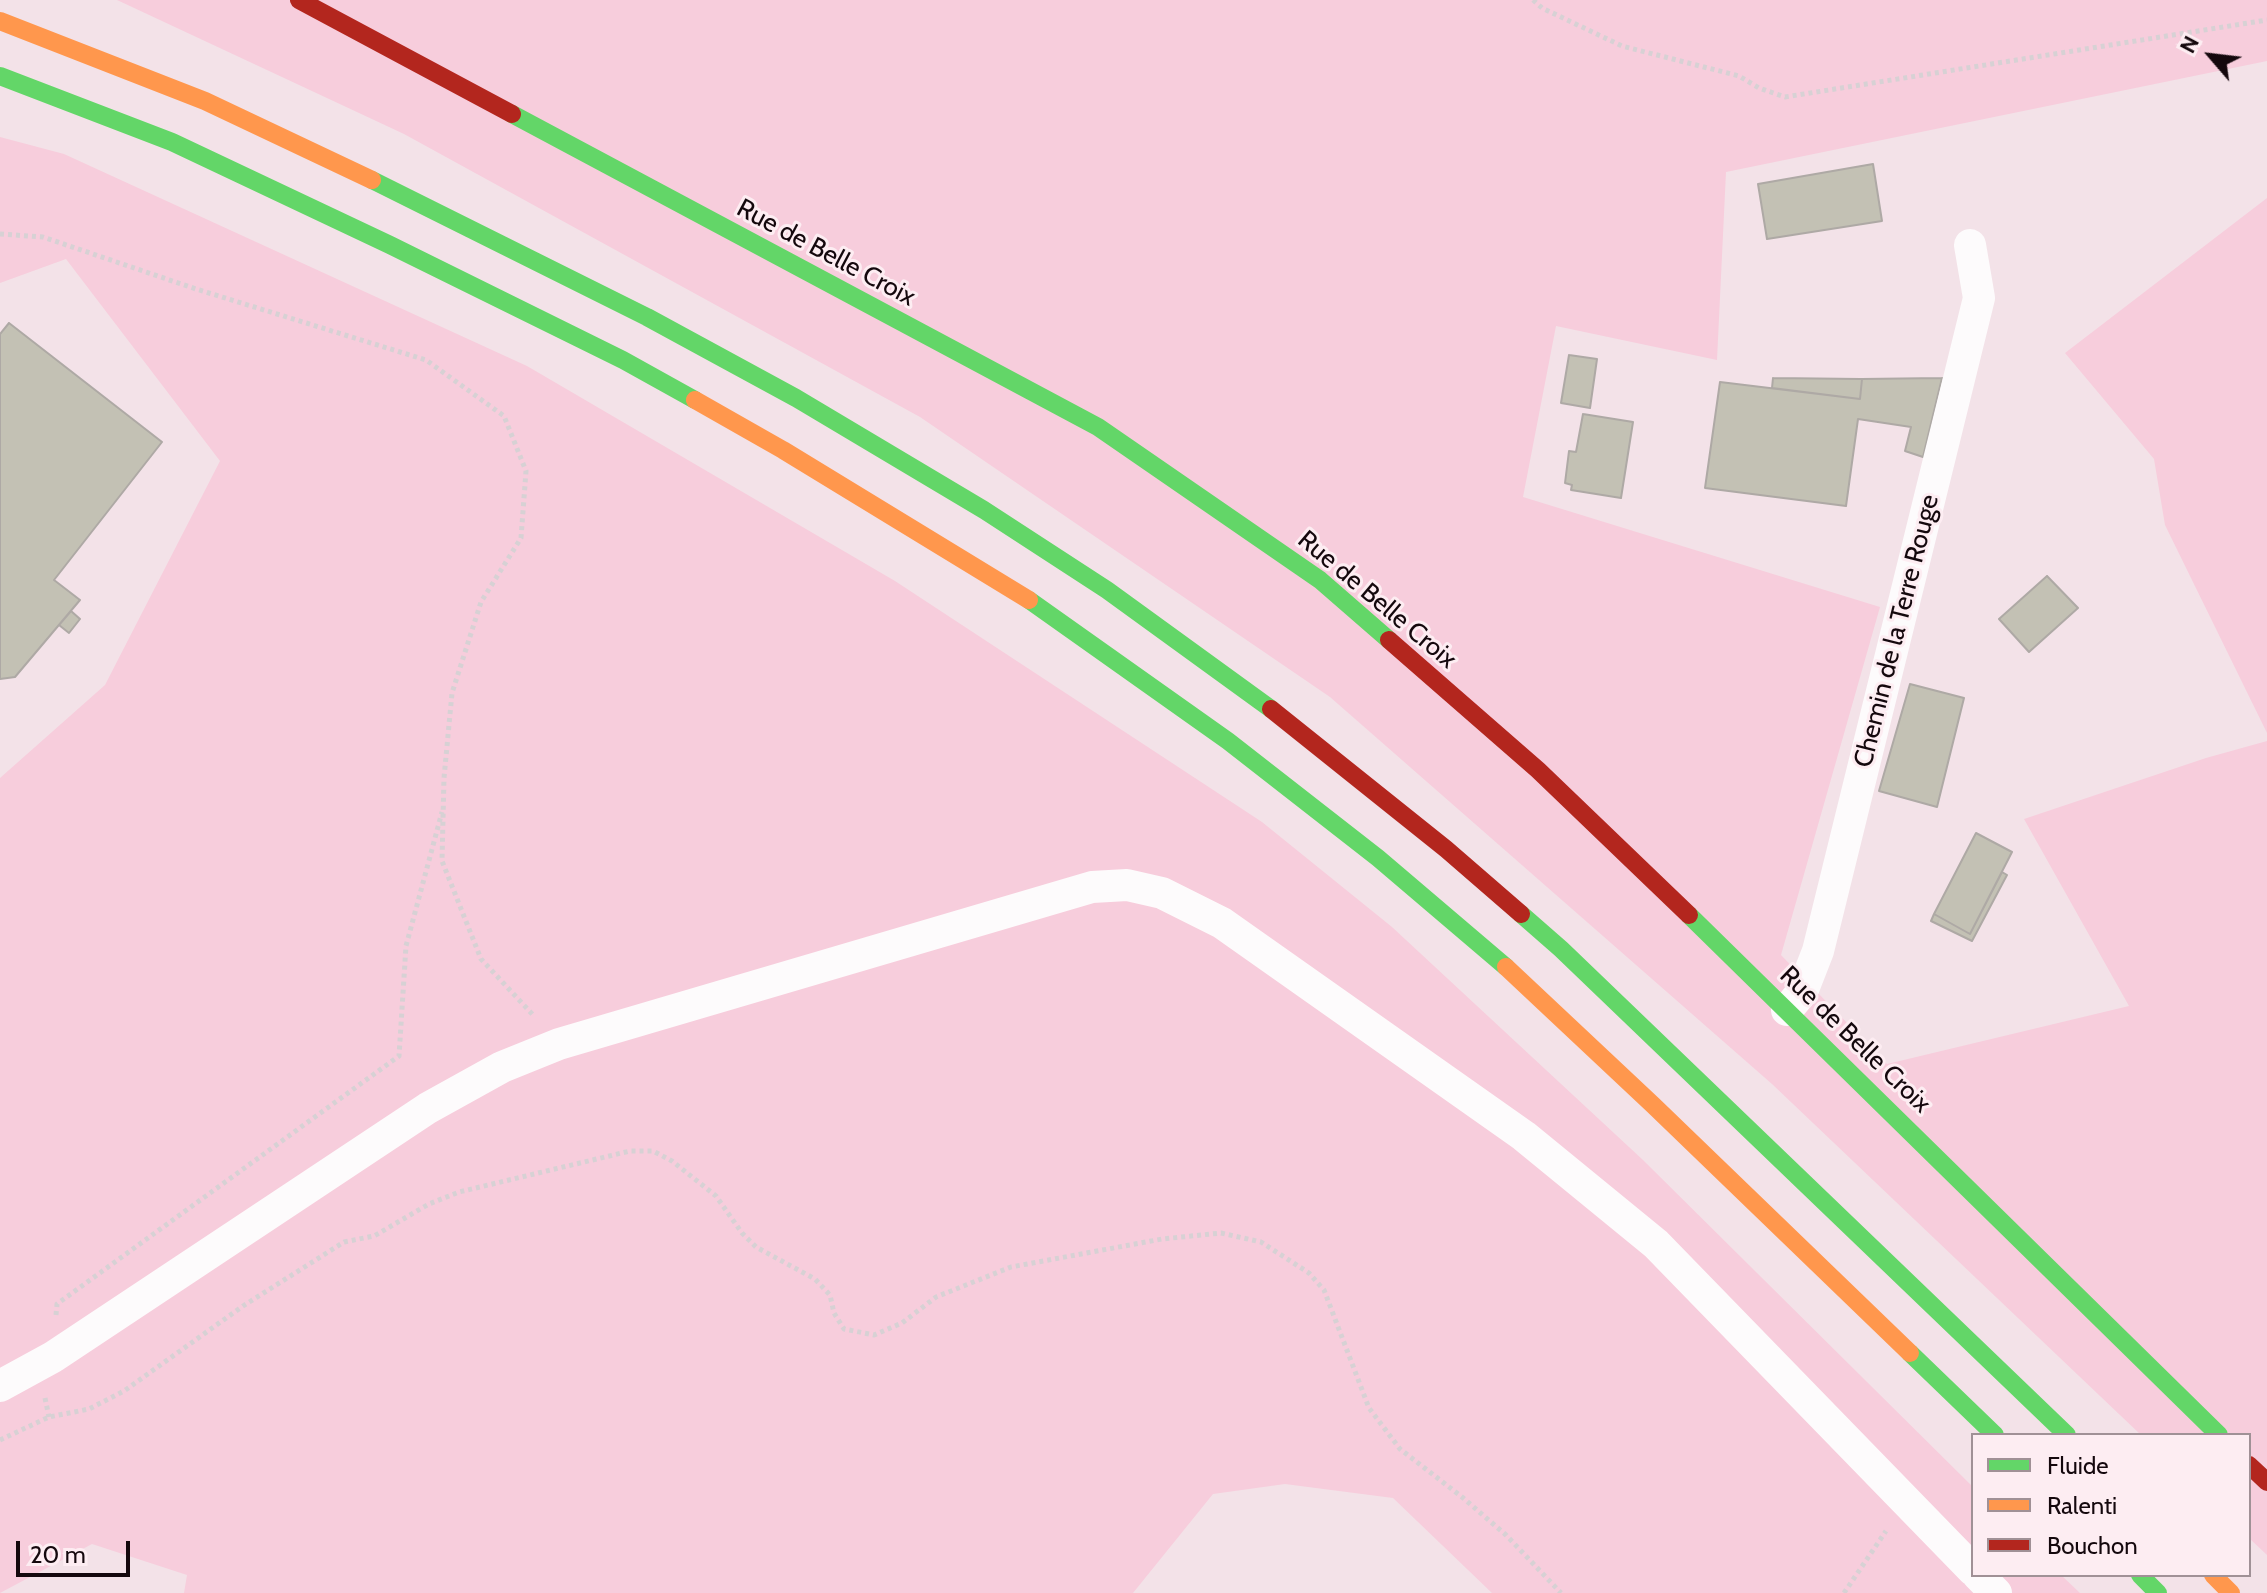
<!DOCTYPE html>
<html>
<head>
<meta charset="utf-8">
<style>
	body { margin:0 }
	#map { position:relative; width:2267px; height:1593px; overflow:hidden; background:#f3e2e8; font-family:Cabin,sans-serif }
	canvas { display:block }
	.legend { position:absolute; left:1971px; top:1433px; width:280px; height:144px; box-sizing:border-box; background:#fdedf2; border:2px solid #a09196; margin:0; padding:10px 14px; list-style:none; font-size:24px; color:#14080d }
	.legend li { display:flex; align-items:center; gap:16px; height:40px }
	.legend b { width:40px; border:2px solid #a09196 }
	.north { position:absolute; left:2171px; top:16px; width:80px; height:80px; -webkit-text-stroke:6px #fdedf2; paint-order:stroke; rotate:298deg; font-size:22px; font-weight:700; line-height:32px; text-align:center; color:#14080d }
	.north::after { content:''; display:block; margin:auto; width:28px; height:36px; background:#14080d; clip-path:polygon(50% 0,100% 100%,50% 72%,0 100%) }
	.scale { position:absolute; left:16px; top:1541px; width:114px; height:36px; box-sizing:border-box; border:4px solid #14080d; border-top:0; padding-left:10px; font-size:24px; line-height:28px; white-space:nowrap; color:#14080d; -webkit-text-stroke:6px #fdedf2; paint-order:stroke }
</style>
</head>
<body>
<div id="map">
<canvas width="2267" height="1593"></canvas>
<ul class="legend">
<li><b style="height:10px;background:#63d668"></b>Fluide</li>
<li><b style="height:10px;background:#ff974d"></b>Ralenti</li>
<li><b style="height:10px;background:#b3261e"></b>Bouchon</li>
</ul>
<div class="north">N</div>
<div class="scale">20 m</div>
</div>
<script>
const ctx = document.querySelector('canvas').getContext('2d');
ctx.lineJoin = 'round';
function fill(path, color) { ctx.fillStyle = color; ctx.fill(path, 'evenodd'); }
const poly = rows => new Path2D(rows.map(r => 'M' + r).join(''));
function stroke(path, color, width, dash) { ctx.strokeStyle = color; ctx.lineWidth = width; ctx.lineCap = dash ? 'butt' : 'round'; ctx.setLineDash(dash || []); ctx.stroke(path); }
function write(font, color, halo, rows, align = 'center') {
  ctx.font = font + ' Cabin,sans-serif'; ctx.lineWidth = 6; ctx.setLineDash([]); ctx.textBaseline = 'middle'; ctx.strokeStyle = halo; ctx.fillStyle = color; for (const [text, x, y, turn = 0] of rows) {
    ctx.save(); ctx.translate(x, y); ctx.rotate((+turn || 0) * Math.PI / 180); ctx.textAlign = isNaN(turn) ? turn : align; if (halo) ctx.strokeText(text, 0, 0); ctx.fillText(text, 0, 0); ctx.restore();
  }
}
fill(poly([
	[117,0,2267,0,2267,61,1726,172,1717,360,1556,326,1523,497,1880,607,1781,955,1887,1064,2129,1006,2024,819,2206,758,2267,741,2267,1555,2249,1538,2249,1435,2141,1435,1772,1084,1330,697,920,417,404,134],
	[0,137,64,154,527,366,895,581,1262,822,1392,927,1643,1160,1973,1487,1973,1575,2061,1575,2080,1593,1492,1593,1393,1498,1285,1484,1213,1494,1133,1593,184,1593,187,1575,92,1544,0,1593,0,778,105,685,220,461,66,259,0,283],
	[2267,198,2267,733,2165,525,2154,459,2065,353]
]), '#f7cddc');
const building = poly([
	[1873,164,1882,221,1767,239,1758,184,1873,164],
	[9,323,162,442,54,580,80,600,15,677,0,679,0,334,9,323],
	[1569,355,1597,359,1590,408,1561,403,1569,355],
	[1773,378,1860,379,1862,379,1860,399,1772,388,1773,378],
	[1942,378,1923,457,1905,451,1911,427,1858,419,1846,506,1705,488,1720,382,1860,399,1862,379,1942,378],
	[1583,414,1633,422,1621,498,1571,490,1572,485,1565,483,1569,451,1576,452,1583,414],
	[2047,576,2078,608,2029,652,1999,619,2047,576],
	[71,611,80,619,69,633,59,625,71,611],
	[1910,684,1964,698,1937,807,1879,791,1910,684],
	[1976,833,2012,852,1970,934,1934,914,1976,833],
	[2002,872,2007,875,1972,941,1931,921,1934,914,1970,934,2002,872]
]);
fill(building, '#c3c1b4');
stroke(building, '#aea9a5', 2);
stroke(poly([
	[1533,0,1542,8,1622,46,1739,76,1759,88,1785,97,2267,20],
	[0,234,43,237,196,289,426,360,504,416,526,471,521,538,481,602,452,693,444,778,442,861,481,959,534,1016],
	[56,1315,57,1304,399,1056,406,946,442,812],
	[45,1398,49,1417],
	[0,1440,49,1417,89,1409,124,1391,243,1306,344,1242,374,1236,429,1204,459,1192,630,1151,653,1151,672,1161,716,1196,742,1233,756,1247,815,1279,830,1295,834,1313,844,1329,874,1335,902,1323,936,1297,1011,1267,1162,1239,1221,1233,1261,1242,1309,1273,1324,1290,1369,1408,1400,1449,1462,1497,1506,1535,1561,1593],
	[1844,1593,1886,1531]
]), '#d7d1d4', 5, [4, 4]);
stroke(poly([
	[1787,1010,1802,992,1818,951,1979,298,1970,245],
	[0,1386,53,1357,428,1108,502,1067,559,1044,1092,887,1127,885,1162,893,1222,923,1524,1136,1656,1244,1973,1570],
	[1978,1575,1996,1593]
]), '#fdfbfc', 32);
stroke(poly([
	[0,76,172,142,390,245,623,360,695,400],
	[512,114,1098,427,1320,580,1389,640],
	[372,180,647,317,796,398,984,510,1107,590,1271,709],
	[1029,600,1228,741,1378,858,1506,967],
	[1521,914,1561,949,2067,1435],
	[1689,915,2219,1435],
	[1910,1353,1995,1435],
	[2140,1575,2158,1593]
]), '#63d668', 18);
stroke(poly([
	[0,21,205,101,372,180],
	[695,400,783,450,1029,600],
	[1506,967,1653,1105,1910,1353],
	[2213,1575,2231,1593]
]), '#ff974d', 18);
stroke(poly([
	[299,0,512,114],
	[1389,640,1538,770,1689,915],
	[1271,709,1446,849,1521,914],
	[2249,1465,2267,1482]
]), '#b3261e', 18);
write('26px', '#14080d', '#fdedf2', [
	["Rue de Belle Croix",826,253,28],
	["Rue de Belle Croix",1377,600,40],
	["Chemin de la Terre Rouge",1897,631,-76],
	["Rue de Belle Croix",1855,1040,44]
]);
</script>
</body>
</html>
